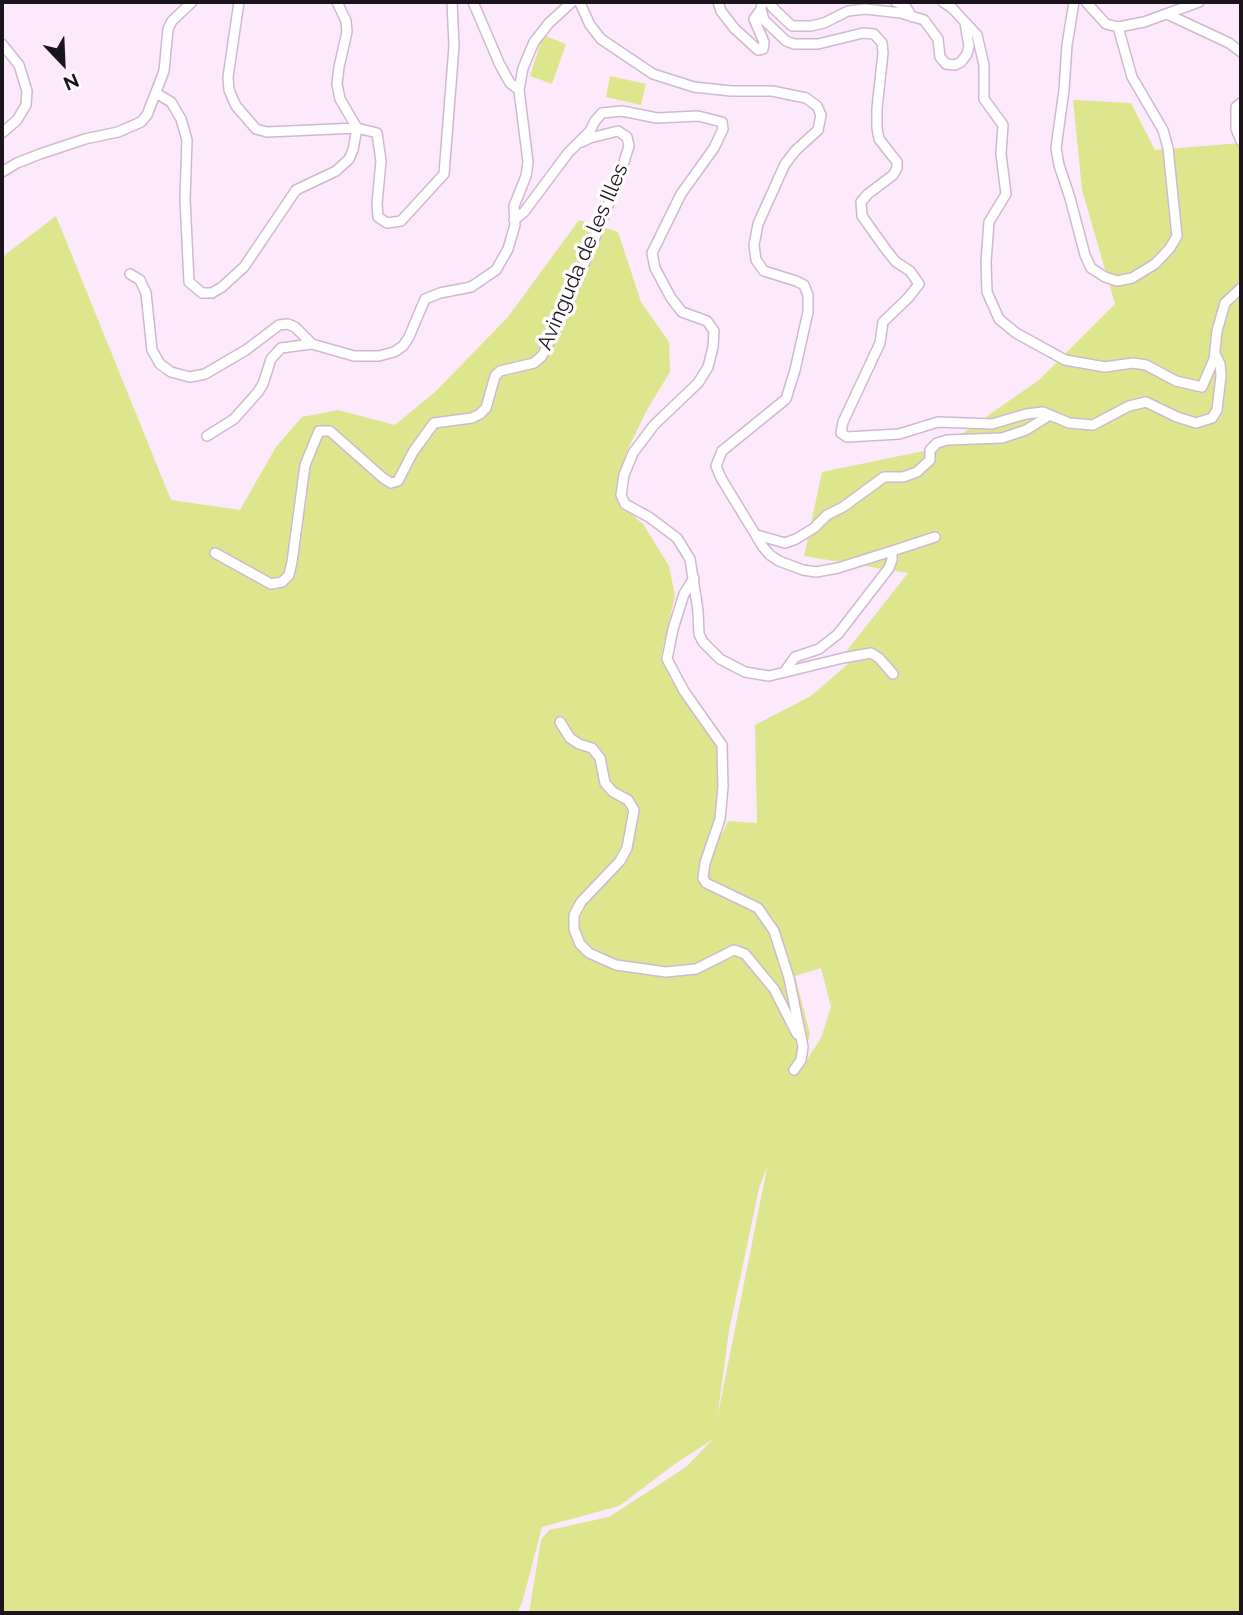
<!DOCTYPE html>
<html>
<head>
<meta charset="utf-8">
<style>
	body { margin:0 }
	#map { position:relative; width:1243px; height:1615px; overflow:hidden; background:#fce9fc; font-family:Raleway,sans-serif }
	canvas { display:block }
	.frame { position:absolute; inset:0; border:4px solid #1c141c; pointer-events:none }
	.north { position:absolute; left:28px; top:28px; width:70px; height:70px; -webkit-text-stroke:5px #fdfdfd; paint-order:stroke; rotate:157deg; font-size:19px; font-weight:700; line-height:28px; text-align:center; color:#1c141c }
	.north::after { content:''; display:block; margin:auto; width:24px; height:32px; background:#1c141c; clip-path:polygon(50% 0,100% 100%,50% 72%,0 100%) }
</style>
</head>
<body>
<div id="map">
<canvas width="1243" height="1615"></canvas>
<div class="frame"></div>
<div class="north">N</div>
</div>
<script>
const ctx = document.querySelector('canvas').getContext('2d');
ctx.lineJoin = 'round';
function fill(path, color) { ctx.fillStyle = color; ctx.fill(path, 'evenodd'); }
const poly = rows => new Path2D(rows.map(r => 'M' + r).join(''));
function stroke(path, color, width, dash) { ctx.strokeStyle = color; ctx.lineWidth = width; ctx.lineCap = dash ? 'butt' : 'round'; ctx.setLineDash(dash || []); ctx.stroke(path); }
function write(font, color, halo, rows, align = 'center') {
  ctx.font = font + ' Raleway,sans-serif'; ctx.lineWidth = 7; ctx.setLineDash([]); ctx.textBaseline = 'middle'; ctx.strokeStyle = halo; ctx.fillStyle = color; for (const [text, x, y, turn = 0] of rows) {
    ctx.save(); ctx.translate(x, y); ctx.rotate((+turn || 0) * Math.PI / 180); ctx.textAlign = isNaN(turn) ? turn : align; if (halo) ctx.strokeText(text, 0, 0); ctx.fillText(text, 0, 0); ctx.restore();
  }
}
fill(poly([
	[543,35,566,44,552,84,530,76],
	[610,76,646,84,641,105,606,97],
	[1073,100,1131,103,1155,150,1241,143,1241,1613,529,1613,541,1540,549,1530,609,1517,686,1467,713,1439,675,1464,619,1506,542,1527,522,1603,517,1613,2,1613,2,257,56,216,171,500,240,510,276,447,302,417,338,410,395,425,435,392,508,317,579,220,618,232,641,302,669,342,670,372,648,408,626,453,616,487,617,502,643,524,669,566,675,596,661,656,669,676,690,708,700,718,718,747,719,787,715,818,722,834,728,821,757,823,755,725,811,696,848,664,845,653,908,573,804,556,822,472,943,447,1039,380,1115,304,1082,190],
	[821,968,831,1007,821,1038,799,1072,810,1034,795,976],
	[767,1167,767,1168,717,1419,729,1331,759,1188]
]), '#dde58d');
const street = poly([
	[239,2,228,77,229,90,236,106,256,129,267,132,357,128,377,133,381,161,377,204,378,217,387,223,401,221,444,174,454,46,452,2],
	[473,2,500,65,510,83,519,90],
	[718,2,721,11,734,28,758,50,763,49,764,42,754,19,761,9],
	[762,2,761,9,764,20,786,41,794,44,818,44,863,33,874,34,882,43,883,53,877,108,877,128,879,139,897,162,897,168,893,175,868,194,861,202,862,216,887,251,896,262,910,271,919,284,908,298,883,322,880,343,843,422,841,433,847,437,899,434,938,422,992,424,1026,414,1043,412,1050,415],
	[769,2,773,8,792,26,811,26,824,23,848,11,865,9,901,13,924,20,938,39,940,57,946,64,955,65,961,62,967,54,969,46,965,23],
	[896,2,906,7,912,17],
	[943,2,952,8,977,35,984,65,984,99,1003,125,1001,154,1006,194,989,222,986,262,987,292,999,319,1016,333,1065,360,1105,367,1133,363,1146,365,1176,381,1202,387,1214,359,1217,331,1225,303,1241,288],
	[1074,2,1067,45,1064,90,1056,148,1059,165,1070,198,1085,255,1091,268,1105,277,1117,281,1132,278,1155,264,1170,248,1177,236,1168,148,1163,130,1132,77,1118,27],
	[1086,2,1106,24,1118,27,1144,22,1199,2],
	[580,3,590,25,601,39,653,74,694,87,731,91,772,91,806,98,817,106,821,115,818,130,796,150,785,164,758,224,754,245,756,260,764,271,796,281,804,285,808,295,808,312,795,370,786,399,722,451,716,466,721,478,763,547,770,555,779,561,803,570,816,572,838,568,892,551,892,560,889,568,838,634,819,649,795,657,785,671],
	[1167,14,1229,43,1241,52],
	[2,44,19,65,27,91,26,105,17,120,2,133],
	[156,93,171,102,181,119,187,140,185,199,189,282,202,293,212,293,222,287,244,267,296,190,336,171,349,159,353,150,357,128,340,99,337,84,339,67,347,32,346,21,337,2],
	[1241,103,1236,107,1236,129,1241,141],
	[2,172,17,163,40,154,85,139,118,132,141,122,147,115,164,71,168,29,172,21,192,2],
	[514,220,524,212,568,153,590,131,595,121,602,113,622,111,657,118,698,116,722,122,723,129,714,148,681,194,652,253,655,268,671,298,682,312,707,321,714,331,713,347,708,367,698,383,654,425,633,453,624,475,621,495,625,504,649,517,677,538,690,559,698,611,699,634,703,642,720,659,745,672,769,676,843,658,871,653,879,658,893,674],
	[130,274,140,280,146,293,152,350,160,364,171,372,190,377,205,374,246,350,279,325,288,324,295,327,312,344],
	[207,436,234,419,258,392,263,384,271,359,281,348,312,344,354,356,379,356,394,352,403,346,409,337,425,299,440,293,471,287,496,270,508,249,515,225,514,206,526,176,528,162,519,90,523,68,534,42,549,23,572,2],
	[757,535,785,543,796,539,814,528,827,515,843,507,884,477,903,477,917,472,930,460,930,450,937,443,947,440,1002,438,1026,430,1050,415,1069,423,1093,425,1129,406,1146,402,1177,417,1196,423,1212,418,1217,410,1221,376,1220,364,1215,354],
	[892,551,935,537],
	[215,553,271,584,282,582,289,575,292,562,305,465,319,431,330,431,383,478,391,483,398,481,413,452,434,423,472,418,480,414,486,408,495,376,500,371,534,363,542,356,557,327,589,252,617,184,629,146,627,137,618,131,590,138,582,142],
	[694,578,684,594,673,629,667,659,684,691,722,745,723,787,720,819,705,863,703,878,706,883,758,908,774,931,789,978,803,1047,801,1060,794,1070],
	[560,722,570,738,579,744,592,748,600,758,605,783,613,792,628,800,634,810,627,848,620,861,581,902,574,915,574,929,580,944,589,953,616,965,666,972,696,969,734,950,745,954,774,989,797,1034]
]);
stroke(street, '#d0b9d0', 12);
stroke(street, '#fff', 9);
write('21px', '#1c141c', '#fdfdfd', [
	["Avinguda de les Illes",583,257,-67]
]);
</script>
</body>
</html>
